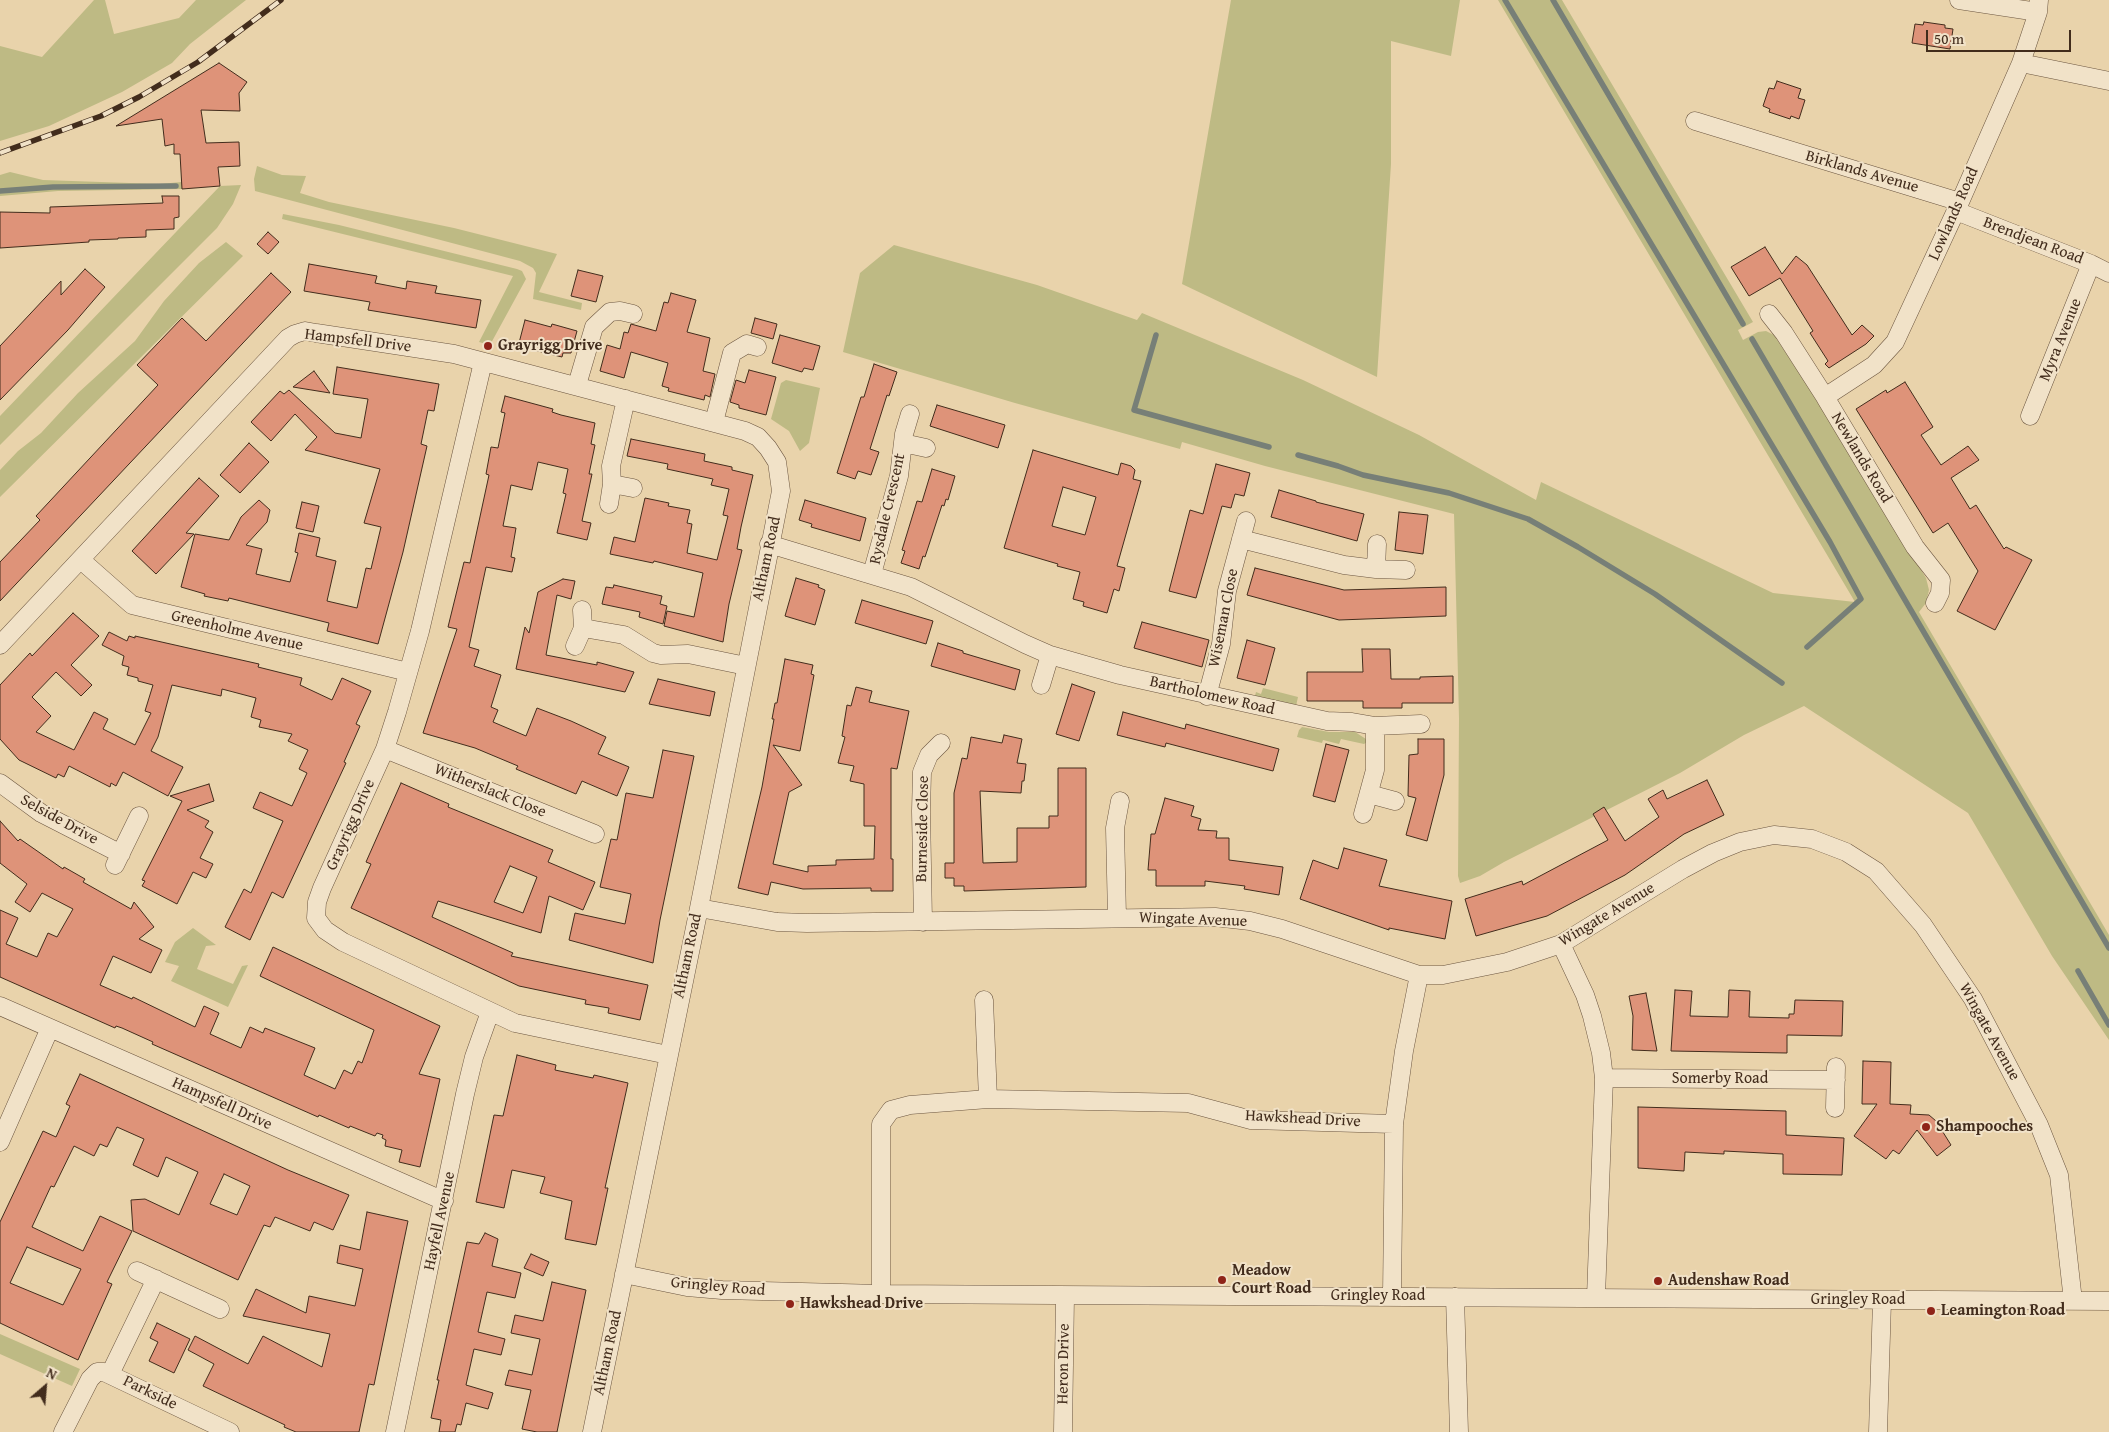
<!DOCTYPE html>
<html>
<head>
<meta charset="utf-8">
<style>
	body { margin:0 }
	#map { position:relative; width:2109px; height:1432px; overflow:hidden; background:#e9d3ab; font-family:"Gentium Book Plus",serif }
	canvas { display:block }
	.north { position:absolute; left:20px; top:1362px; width:50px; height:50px; -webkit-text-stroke:4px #f1e2c8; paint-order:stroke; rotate:27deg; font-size:14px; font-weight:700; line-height:20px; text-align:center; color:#422c1c }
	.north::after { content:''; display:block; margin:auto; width:18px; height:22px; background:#422c1c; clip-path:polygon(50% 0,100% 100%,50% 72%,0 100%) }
	.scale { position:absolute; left:1926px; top:30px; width:145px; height:22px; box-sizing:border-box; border:2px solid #422c1c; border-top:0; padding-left:6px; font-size:15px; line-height:18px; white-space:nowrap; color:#422c1c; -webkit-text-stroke:4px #f1e2c8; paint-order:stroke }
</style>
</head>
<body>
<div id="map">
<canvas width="2109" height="1432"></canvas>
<div class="north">N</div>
<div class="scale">50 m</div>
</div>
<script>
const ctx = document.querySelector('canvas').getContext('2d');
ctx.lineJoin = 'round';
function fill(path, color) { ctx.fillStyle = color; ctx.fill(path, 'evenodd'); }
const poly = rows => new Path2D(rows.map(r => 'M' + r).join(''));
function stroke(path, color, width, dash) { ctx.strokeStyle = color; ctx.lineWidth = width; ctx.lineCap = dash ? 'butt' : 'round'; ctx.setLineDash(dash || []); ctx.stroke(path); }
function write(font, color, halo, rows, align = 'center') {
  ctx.font = font + ' "Gentium Book Plus",serif'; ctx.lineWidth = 4; ctx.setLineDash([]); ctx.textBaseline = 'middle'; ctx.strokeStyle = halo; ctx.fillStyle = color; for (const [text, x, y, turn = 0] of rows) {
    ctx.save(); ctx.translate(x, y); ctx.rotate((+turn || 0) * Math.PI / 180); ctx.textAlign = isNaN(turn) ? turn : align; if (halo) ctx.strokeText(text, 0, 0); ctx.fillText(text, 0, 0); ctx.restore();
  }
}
fill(poly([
	[94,0,105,0,114,34,179,18,196,0,246,0,190,44,172,63,122,92,49,126,0,141,0,46,42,57],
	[1231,0,1460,0,1451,56,1391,41,1391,164,1377,377,1182,284],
	[1498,0,1562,0,1753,322,1738,330,1743,340,1758,332,1766,331,1774,335,1825,412,1926,578,1929,590,1926,603,1919,612,2109,935,2109,1040,2052,956,1968,813,1804,706,1744,735,1680,773,1504,862,1480,876,1460,883,1458,876,1459,718,1454,514,1265,466,1182,442,1180,449,1015,403,843,352,860,273,894,245,1037,285,1137,320,1142,313,1303,380,1419,435,1536,500,1541,482,1773,593,1855,602],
	[257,166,282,175,306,176,300,193,329,202,454,228,557,254,539,292,582,303,581,310,533,299,536,273,533,268,520,261,255,191,254,179],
	[10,172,43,180,159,184,182,182,182,189,58,191,0,196,0,175],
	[241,185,233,204,217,228,0,445,0,416,220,186],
	[283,214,339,225,517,269,522,271,526,279,490,345,479,342,513,276,282,219],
	[226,242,243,256,0,497,0,470,18,451,41,433,78,393,135,341,164,301,199,263],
	[786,380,820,388,809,443,800,451,789,431,771,419,781,383],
	[1263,688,1298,697,1296,706,1255,696,1256,692,1261,694],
	[1302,727,1329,732,1355,732,1366,739,1367,742,1364,744,1341,739,1339,744,1323,740,1322,743,1297,737,1299,730],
	[193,928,216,945,206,946,197,969,233,984,242,966,248,965,228,1007,171,981,179,966,165,962,175,942],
	[0,1334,80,1369,72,1386,0,1354]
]), '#beba84');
stroke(poly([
	[1505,0,1830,542,1861,599,1807,647],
	[1553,0,1743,324],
	[0,191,53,187,176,186],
	[1156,335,1134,410,1269,447],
	[1752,339,2109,948],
	[1298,455,1338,466,1363,475,1449,493,1528,519,1578,547,1655,594,1782,683],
	[2078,971,2109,1025]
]), '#777f77', 5.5);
const building = poly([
	[1924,22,1945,25,1945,28,1953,29,1950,49,1912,43,1915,24,1923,25,1924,22],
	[219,63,247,82,239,93,240,111,201,110,206,143,239,142,240,166,218,167,220,186,182,189,180,154,174,154,174,144,165,146,162,119,116,126,219,63],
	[1777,81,1801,89,1798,98,1805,100,1799,119,1791,116,1790,119,1769,112,1770,109,1763,106,1769,88,1774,89,1777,81],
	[162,196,179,196,179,217,174,218,174,229,146,230,146,237,118,238,118,239,89,240,89,242,0,248,0,212,50,213,50,207,163,203,162,196],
	[268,232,279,242,268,254,257,244,268,232],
	[1765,247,1782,274,1796,256,1807,265,1852,335,1862,325,1874,336,1866,344,1829,368,1825,364,1828,361,1810,333,1813,331,1780,278,1749,296,1731,267,1765,247],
	[309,264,377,276,375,283,406,289,407,281,437,286,435,293,481,300,476,328,368,310,370,302,304,291,309,264],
	[85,269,105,287,68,330,0,400,0,346,61,281,61,295,85,269],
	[578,270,603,276,596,302,571,296,578,270],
	[271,273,291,292,0,601,0,562,40,520,36,516,158,385,137,365,182,318,206,341,271,273],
	[671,293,696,300,687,332,710,338,703,371,715,374,710,397,705,395,704,400,668,391,669,388,662,386,668,363,631,352,624,378,600,371,607,345,620,349,624,332,628,333,631,324,656,331,664,302,668,303,671,293],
	[755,318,777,324,773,339,751,333,755,318],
	[525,320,551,327,552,324,577,331,571,353,563,353,562,357,526,348,526,345,519,343,525,320],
	[780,335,820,346,813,370,804,368,802,372,772,363,780,335],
	[874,364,897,372,889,396,887,395,870,449,879,452,871,475,858,471,855,479,837,473,861,397,864,397,874,364],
	[337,367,439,384,434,411,428,410,421,444,427,446,403,552,378,644,327,631,329,623,229,598,228,601,204,596,205,594,181,587,195,534,229,540,241,517,259,500,270,510,267,522,246,545,262,549,256,574,290,582,298,553,295,552,299,533,320,538,316,556,336,561,327,601,357,608,366,568,371,569,381,527,364,523,380,469,305,450,317,437,295,414,271,441,251,422,280,391,284,394,289,390,335,433,361,438,368,399,333,394,337,367],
	[749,370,776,377,766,415,739,408,739,405,730,402,736,380,745,383,749,370],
	[314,371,330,393,293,387,314,371],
	[1905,382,1933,427,1921,435,1941,465,1968,446,1979,460,1951,478,1970,509,1976,505,2004,549,2006,547,2032,560,1995,630,1957,611,1978,571,1948,523,1933,533,1856,409,1886,390,1887,393,1905,382],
	[505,396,553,409,552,412,561,415,595,423,591,444,595,445,589,474,592,474,582,521,591,523,587,540,557,533,566,494,563,493,568,469,538,462,532,490,511,485,503,526,516,528,511,557,515,558,512,572,486,567,469,647,479,650,474,666,501,675,491,707,498,710,493,722,526,736,537,708,571,721,606,737,598,754,629,767,617,796,582,781,576,794,516,769,518,766,475,748,423,733,457,629,448,627,464,562,470,563,489,475,486,474,491,447,498,448,505,413,501,412,505,396],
	[937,405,1005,425,998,448,930,426,937,405],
	[631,439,705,454,704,461,732,467,732,470,753,475,741,527,737,549,742,550,729,604,723,642,664,626,667,611,694,617,703,573,654,561,653,563,610,554,614,537,635,542,645,498,669,503,668,506,690,510,687,523,692,524,687,553,717,560,728,516,723,515,729,489,711,485,713,479,667,469,668,464,627,456,631,439],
	[249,443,269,462,240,493,220,475,249,443],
	[1033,450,1118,475,1121,463,1131,466,1135,470,1133,479,1141,481,1117,566,1125,568,1119,591,1114,589,1107,613,1083,606,1084,602,1073,599,1080,572,1057,566,1058,564,1004,548,1033,450],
	[1063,487,1096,497,1085,535,1052,526,1063,487],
	[1216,464,1250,473,1244,496,1235,494,1231,508,1222,506,1196,598,1169,591,1190,510,1203,514,1216,464],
	[932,469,955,476,948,500,946,499,944,506,942,505,925,557,923,556,919,569,901,563,905,551,902,550,917,501,922,502,932,469],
	[199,478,219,496,186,533,194,534,156,574,132,551,199,478],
	[1279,490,1316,501,1316,502,1364,514,1357,541,1271,517,1279,490],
	[805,500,866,518,860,541,811,527,812,524,799,520,805,500],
	[302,502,319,506,313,532,296,528,302,502],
	[1399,512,1428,515,1423,554,1395,550,1399,512],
	[1255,568,1344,590,1446,587,1446,616,1339,620,1247,595,1255,568],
	[796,578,819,585,818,587,825,590,815,625,785,616,796,578],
	[563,579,575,581,571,599,557,595,546,655,597,665,597,662,634,672,625,692,516,669,525,627,529,633,538,592,563,579],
	[614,585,662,596,660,604,667,606,663,624,639,617,640,612,602,604,606,587,613,588,614,585],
	[862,600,933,621,926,644,855,623,862,600],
	[73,613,99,636,71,665,92,685,81,696,56,672,32,697,51,716,36,732,74,750,94,712,108,719,103,729,135,745,151,713,145,711,153,685,138,681,138,678,127,675,129,667,122,665,124,656,102,645,109,632,127,641,129,636,135,638,135,636,259,664,258,667,302,678,300,685,332,700,342,678,371,691,356,724,360,726,344,762,346,763,283,898,272,892,250,940,225,927,244,889,251,893,283,821,253,808,260,792,292,806,307,773,299,769,308,750,288,741,292,734,259,727,261,720,251,717,256,698,222,689,221,696,172,685,158,737,151,751,183,767,168,796,123,772,116,786,111,783,110,787,69,766,64,777,58,774,56,778,19,760,0,739,0,685,30,653,32,656,73,613],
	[1142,622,1209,640,1202,667,1134,648,1142,622],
	[1247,640,1275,648,1265,685,1237,678,1247,640],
	[938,643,963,651,963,653,1020,670,1015,690,931,666,938,643],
	[1362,649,1390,649,1391,679,1420,679,1420,677,1453,676,1453,703,1402,703,1402,708,1363,708,1363,701,1307,701,1307,672,1363,672,1362,649],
	[785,659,813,665,811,674,814,675,800,751,773,745,802,785,789,792,773,864,808,872,808,866,836,865,836,860,874,859,875,826,864,826,864,784,850,781,854,766,838,763,845,737,842,736,847,705,851,706,856,687,872,691,869,702,909,711,897,769,891,768,891,859,893,859,893,891,871,891,871,888,803,889,771,882,768,895,738,888,762,787,774,719,772,719,775,703,777,703,785,659],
	[658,679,715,692,710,716,649,704,658,679],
	[1072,684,1095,692,1079,741,1056,734,1072,684],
	[1123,712,1185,729,1186,724,1279,749,1273,771,1166,743,1165,747,1117,735,1123,712],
	[1004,735,1022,739,1017,763,1026,764,1024,781,1022,781,1021,793,980,791,983,863,1017,862,1017,828,1049,828,1049,816,1058,816,1058,768,1086,768,1086,887,964,891,964,886,954,886,954,878,945,878,945,863,954,863,954,793,962,758,967,759,971,737,1002,743,1004,735],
	[1418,739,1444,739,1444,775,1427,841,1406,835,1416,798,1408,796,1409,755,1418,754,1418,739],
	[1326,744,1349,750,1335,802,1313,796,1326,744],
	[663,750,694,756,660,920,653,963,569,940,575,913,625,924,631,894,600,887,611,839,617,840,626,793,653,798,663,750],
	[1707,780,1724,815,1684,834,1625,875,1547,916,1476,936,1465,899,1522,881,1523,885,1608,840,1593,814,1604,807,1625,841,1659,817,1648,799,1663,790,1667,799,1707,780],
	[401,783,449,804,448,807,553,850,548,862,595,882,583,910,549,896,541,933,438,901,432,917,513,953,511,956,648,985,640,1020,608,1013,609,1008,585,1004,586,1000,519,986,351,908,371,864,366,862,401,783],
	[510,866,537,877,523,913,494,902,510,866],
	[209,784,214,801,187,810,209,821,205,827,213,832,200,858,213,864,206,878,193,872,177,904,142,886,145,881,142,880,182,801,170,796,209,784],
	[1165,798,1194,806,1191,816,1201,819,1198,830,1217,831,1216,838,1229,838,1229,860,1283,867,1279,895,1244,889,1245,886,1205,881,1205,886,1156,886,1156,870,1148,870,1151,834,1155,834,1165,798],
	[0,821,18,841,20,839,63,869,64,867,85,879,83,882,131,909,134,902,154,927,139,939,162,950,151,973,113,956,100,985,132,999,133,997,195,1027,204,1006,219,1013,210,1034,241,1048,250,1027,263,1033,265,1028,315,1048,304,1075,335,1089,344,1070,352,1074,358,1061,362,1063,374,1030,260,976,273,947,440,1026,419,1074,440,1079,420,1167,399,1162,402,1150,385,1146,386,1140,382,1138,383,1135,377,1133,375,1136,350,1126,349,1128,319,1115,318,1117,152,1044,153,1042,122,1028,116,1026,115,1028,0,977,0,910,18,918,6,944,37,957,48,933,57,937,73,909,42,893,30,912,15,902,27,884,0,863,0,821],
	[1344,848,1387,860,1379,886,1452,901,1445,939,1389,928,1389,930,1300,899,1313,860,1338,869,1344,848],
	[1675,990,1692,991,1690,1016,1728,1017,1729,990,1750,991,1749,1017,1789,1018,1789,1014,1794,1014,1795,1000,1843,1001,1842,1036,1787,1035,1787,1053,1671,1051,1675,990],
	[1646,993,1657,1051,1632,1050,1633,1016,1629,996,1646,993],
	[517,1055,556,1065,555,1070,593,1078,594,1075,628,1083,605,1188,608,1188,596,1245,565,1239,572,1201,540,1193,545,1177,512,1170,504,1208,476,1202,494,1115,503,1116,517,1055],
	[1863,1061,1891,1062,1890,1104,1911,1105,1910,1114,1929,1115,1936,1121,1951,1145,1937,1156,1917,1130,1899,1154,1893,1150,1886,1159,1854,1136,1877,1104,1862,1104,1863,1061],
	[80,1074,288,1170,349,1195,333,1230,314,1222,310,1231,275,1217,270,1227,264,1225,238,1280,133,1231,131,1200,145,1199,179,1215,198,1172,166,1157,158,1177,133,1165,144,1139,117,1127,107,1147,100,1144,94,1156,74,1146,54,1187,51,1186,32,1227,83,1251,100,1216,132,1231,107,1282,112,1284,78,1360,0,1323,0,1222,43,1131,56,1137,70,1106,66,1104,80,1074],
	[224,1174,250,1186,237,1215,210,1204,224,1174],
	[27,1247,81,1269,63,1305,10,1283,27,1247],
	[1638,1107,1786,1111,1786,1135,1844,1138,1842,1175,1783,1174,1783,1154,1724,1151,1724,1154,1685,1152,1684,1171,1638,1168,1638,1107],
	[367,1212,408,1221,374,1385,369,1384,359,1432,296,1432,284,1427,285,1425,203,1386,214,1364,188,1350,195,1336,248,1364,263,1336,322,1367,330,1334,243,1316,256,1289,306,1313,309,1296,355,1306,363,1269,337,1263,340,1245,360,1250,367,1212],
	[485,1233,498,1239,492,1266,521,1273,515,1298,487,1292,478,1332,505,1339,501,1355,474,1349,466,1385,493,1393,488,1409,466,1403,461,1425,457,1424,455,1432,439,1432,441,1420,431,1418,439,1380,437,1380,467,1242,479,1244,485,1233],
	[531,1254,549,1262,543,1276,524,1268,531,1254],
	[552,1282,586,1290,557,1432,537,1432,522,1429,531,1390,505,1385,509,1370,532,1375,540,1339,511,1333,515,1315,543,1321,552,1282],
	[157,1323,190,1339,174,1373,149,1361,158,1342,150,1338,157,1323]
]);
fill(building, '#de9379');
stroke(building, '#422c1c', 1);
const minor = poly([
	[1959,0,2038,12],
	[2021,63,2109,81],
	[1695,121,1960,202],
	[1956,211,2091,264,2109,273],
	[1769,314,1784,333,1825,397,1915,547,1941,580,1940,593,1935,603],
	[483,362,420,631,397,712,385,749,322,888,317,902,316,918,325,930,343,942,515,1023,668,1055],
	[577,385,594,327,610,312,620,311,633,314],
	[1825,397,1874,365,1895,342,1960,202,2021,63,2038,12,2039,0],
	[2030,416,2091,264],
	[714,422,732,353,747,344,757,347],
	[903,443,926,448],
	[612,484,633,488],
	[609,504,612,484,611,466,626,399],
	[1241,539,1344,565,1376,569,1406,570],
	[769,544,911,587,1025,644,1050,655,1120,675,1327,721,1352,722,1375,726,1421,724],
	[81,560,132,605,408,672],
	[1376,569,1377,544],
	[872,574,899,476,904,434,910,414],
	[582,610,583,628,624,635,653,653,661,655,688,654,746,666],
	[0,645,288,338,295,334,305,331,316,333,454,354,745,431,758,437,768,448,777,462,781,491,699,908,592,1432],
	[575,646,583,628],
	[1041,685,1050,655],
	[1207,696,1221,644,1227,591,1246,521],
	[385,749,595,834],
	[0,783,41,813,121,854],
	[1369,794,1395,801],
	[1363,814,1375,770,1375,726],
	[115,865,139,816],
	[699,908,777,922,807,923,1215,917,1250,921,1282,929,1419,975,1443,975,1507,962,1561,944,1683,869,1713,853,1740,842,1774,835,1812,839,1846,852,1876,871,1923,925,1973,999,2039,1125,2059,1175,2073,1301],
	[1117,917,1115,828,1120,801],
	[923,922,921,811,922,772,929,755,941,743],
	[1561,944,1585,995,1592,1016,1601,1053,1604,1078,1596,1297],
	[984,1000,988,1099],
	[0,1006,444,1201],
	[1604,1078,1836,1080],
	[1835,1108,1836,1067],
	[0,1142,50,1028],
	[137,1271,220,1309],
	[624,1274,687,1287,722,1290,881,1294,2109,1301],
	[881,1294,881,1124,891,1110,910,1105,988,1099,1188,1103,1251,1120,1394,1124],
	[1392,1296,1394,1124,1404,1051,1419,975],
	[1455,1297,1459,1432],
	[110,1374,156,1279],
	[63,1432,90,1379,97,1372,104,1372,230,1432],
	[395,1432,465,1094,474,1057,490,1012],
	[1063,1432,1065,1296],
	[1878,1432,1882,1301]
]);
stroke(minor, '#6c5640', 19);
stroke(minor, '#f1e2c8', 18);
const rail = poly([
	[0,153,101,116,139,97,198,62,281,0]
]);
stroke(rail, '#422c1c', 5.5);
stroke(rail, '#f1e2c8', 4, [11]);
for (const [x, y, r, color] of [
	[488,346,5,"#8f2418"],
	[1926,1127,5,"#8f2418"],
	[1222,1280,5,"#8f2418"],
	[1658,1281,5,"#8f2418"],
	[790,1304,5,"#8f2418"],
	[1931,1311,5,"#8f2418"]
]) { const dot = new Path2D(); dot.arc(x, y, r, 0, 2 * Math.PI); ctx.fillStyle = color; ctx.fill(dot); stroke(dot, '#f1e2c8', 2); }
write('16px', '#422c1c', '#f1e2c8', [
	["Birklands Avenue",1862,172,16],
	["Lowlands Road",1954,214,-66],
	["Brendjean Road",2033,241,21],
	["Myra Avenue",2061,340,-68],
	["Hampsfell Drive",358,341,7],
	["Newlands Road",1861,458,59],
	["Rysdale Crescent",888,509,-77],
	["Altham Road",767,559,-78],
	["Wiseman Close",1224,618,-79],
	["Greenholme Avenue",237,631,13],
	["Bartholomew Road",1212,696,13],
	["Witherslack Close",490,791,22],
	["Selside Drive",59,820,29],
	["Grayrigg Drive",351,825,-66],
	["Burneside Close",923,829,-89],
	["Wingate Avenue",1607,915,-31],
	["Wingate Avenue",1193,920,2],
	["Altham Road",688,956,-78],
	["Wingate Avenue",1989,1032,61],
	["Somerby Road",1720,1079],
	["Hampsfell Drive",222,1104,24],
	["Hawkshead Drive",1303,1119,3],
	["Hayfell Avenue",440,1221,-78],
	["Gringley Road",718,1287,5],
	["Gringley Road",1378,1296],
	["Gringley Road",1858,1300],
	["Altham Road",608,1353,-78],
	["Heron Drive",1064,1364,-89],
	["Parkside",150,1393,26]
]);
write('bold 16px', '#422c1c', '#f1e2c8', [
	["Grayrigg Drive",498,346],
	["Shampooches",1936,1127],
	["Meadow",1232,1271],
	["Court Road",1232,1289],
	["Audenshaw Road",1668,1281],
	["Hawkshead Drive",800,1304],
	["Leamington Road",1941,1311]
], 'left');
</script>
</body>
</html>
